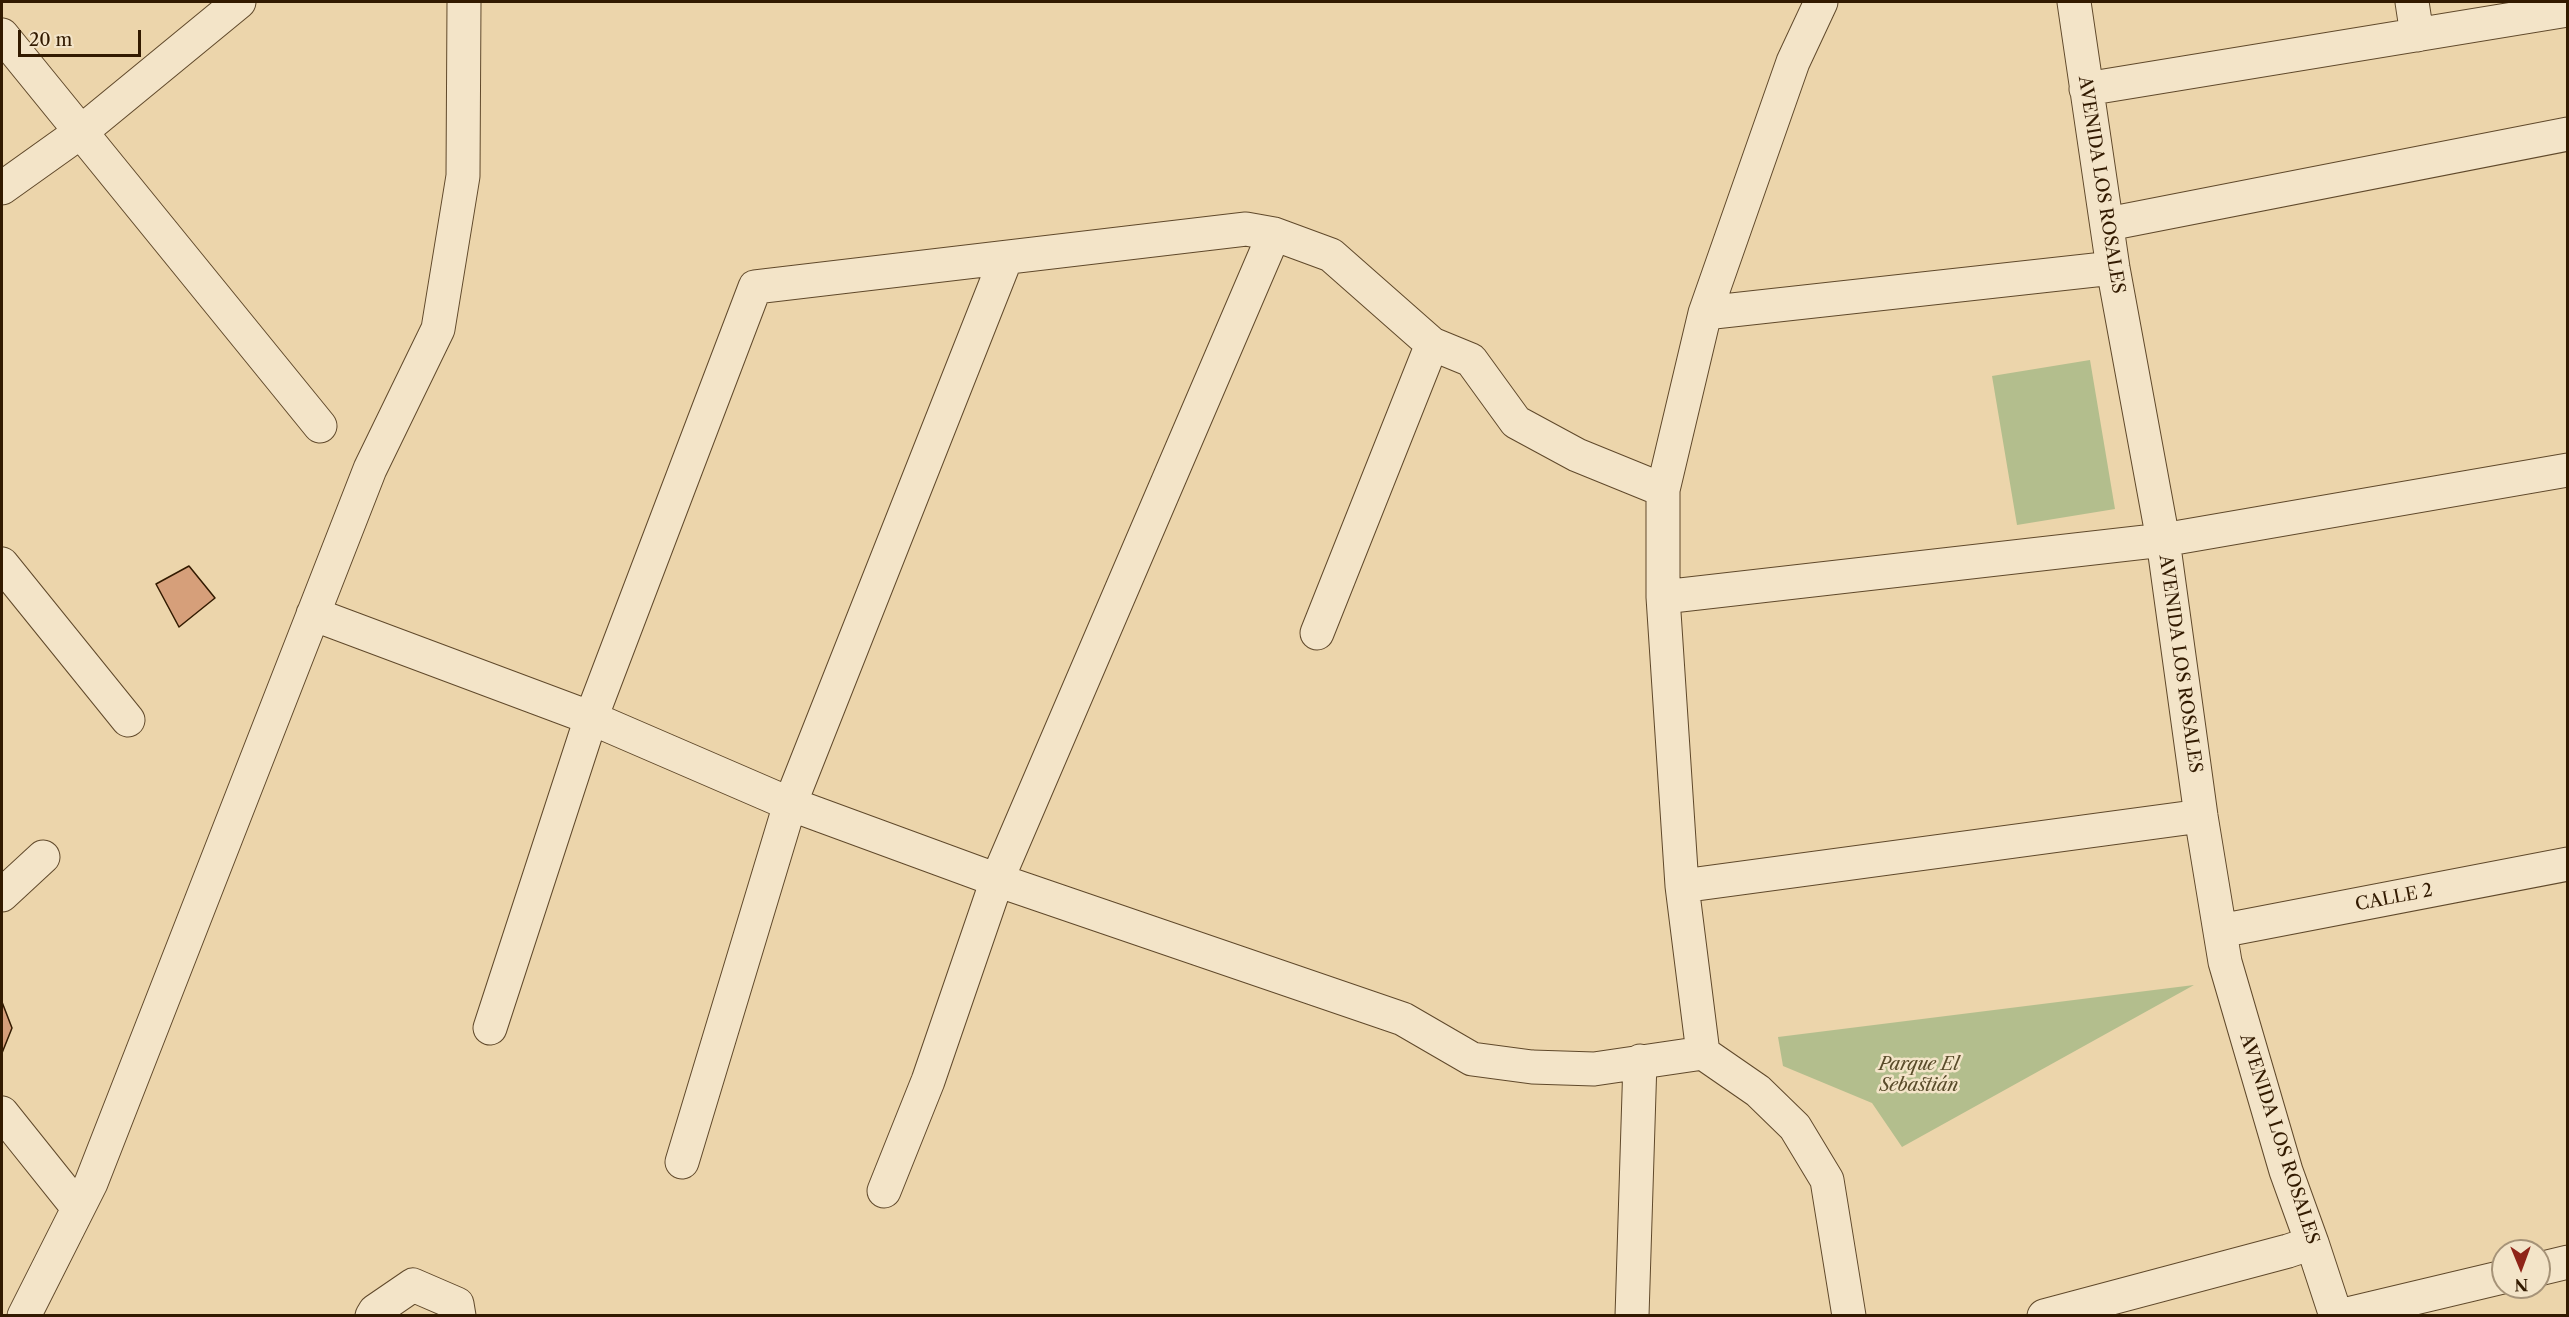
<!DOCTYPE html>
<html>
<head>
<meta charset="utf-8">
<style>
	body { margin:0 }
	#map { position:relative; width:2569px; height:1317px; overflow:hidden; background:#ecd5ab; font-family:"Libre Caslon Text",serif }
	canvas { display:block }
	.frame { position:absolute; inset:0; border:3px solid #321a00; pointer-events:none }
	.north { position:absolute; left:2491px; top:1239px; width:60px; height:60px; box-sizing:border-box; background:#f3e4c8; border:2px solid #a69378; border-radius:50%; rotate:179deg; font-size:16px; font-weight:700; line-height:24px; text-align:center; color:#321a00 }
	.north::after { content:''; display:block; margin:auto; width:21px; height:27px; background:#8f2418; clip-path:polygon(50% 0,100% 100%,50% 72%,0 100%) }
	.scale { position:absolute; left:18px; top:30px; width:123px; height:27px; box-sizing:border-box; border:3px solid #321a00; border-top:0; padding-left:8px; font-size:18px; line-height:21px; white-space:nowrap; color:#321a00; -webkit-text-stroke:4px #f3e4c8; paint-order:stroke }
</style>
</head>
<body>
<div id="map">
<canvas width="2569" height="1317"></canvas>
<div class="frame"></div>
<div class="north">N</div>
<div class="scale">20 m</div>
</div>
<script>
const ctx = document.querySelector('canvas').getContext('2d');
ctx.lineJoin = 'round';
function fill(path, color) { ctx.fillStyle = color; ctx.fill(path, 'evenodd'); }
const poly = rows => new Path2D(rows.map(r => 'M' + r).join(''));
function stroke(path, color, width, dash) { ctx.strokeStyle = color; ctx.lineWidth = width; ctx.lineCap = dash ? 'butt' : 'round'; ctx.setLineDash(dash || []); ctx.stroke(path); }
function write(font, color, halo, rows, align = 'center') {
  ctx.font = font + ' "Libre Caslon Text",serif'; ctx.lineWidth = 5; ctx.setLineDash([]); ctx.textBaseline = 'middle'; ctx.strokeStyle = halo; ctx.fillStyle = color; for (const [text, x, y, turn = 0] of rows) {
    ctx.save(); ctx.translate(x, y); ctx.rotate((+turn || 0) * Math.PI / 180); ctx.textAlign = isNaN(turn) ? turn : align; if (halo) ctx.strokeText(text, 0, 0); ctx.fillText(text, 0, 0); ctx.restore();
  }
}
fill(poly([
	[2090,360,2115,509,2017,525,1992,376],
	[2194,985,1902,1147,1872,1103,1783,1066,1778,1037]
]), '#b3be8d');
const building = poly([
	[189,566,215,598,179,627,156,584,189,566],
	[2,1002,12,1028,2,1053,2,1002]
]);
fill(building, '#d69f7a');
stroke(building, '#321a00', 1.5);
const minor = poly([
	[1821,2,1793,62,1705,313,1663,490,1663,597,1682,886,1703,1053,1758,1091,1795,1127,1827,1180,1849,1316],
	[2074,2,2113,268,2163,540,2201,816,2225,962,2286,1171,2312,1243,2336,1316],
	[2412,2,2417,35],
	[2,35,320,426],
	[2086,89,2568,10],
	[2,188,82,131,239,2],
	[2108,224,2568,134],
	[1705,313,2113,268],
	[2,564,128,720],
	[1663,597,2163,540,2568,470],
	[313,614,591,718,790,804,997,880,1403,1019,1472,1059,1532,1067,1594,1069,1703,1053],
	[1317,633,1432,344],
	[1682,886,2201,816],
	[2,895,43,857],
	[2220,931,2568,864],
	[490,1028,591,718,755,287,1246,229,1274,234,1331,255,1432,344,1471,360,1516,422,1577,455,1663,490],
	[2,1113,78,1208],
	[682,1162,790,804,1006,258],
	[884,1191,928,1081,997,880,1274,234],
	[2539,1269,2568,1262],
	[24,1316,91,1183,370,469,438,329,463,176,464,2],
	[372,1316,375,1311,413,1285,457,1304,459,1316],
	[1632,1316,1640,1061],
	[2044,1316,2288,1251,2312,1243],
	[2339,1316,2503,1277]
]);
stroke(minor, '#60492b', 35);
stroke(minor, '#f3e4c8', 33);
write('18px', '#321a00', '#f3e4c8', [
	["AVENIDA LOS ROSALES",2101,185,81],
	["AVENIDA LOS ROSALES",2180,664,82],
	["CALLE 2",2394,898,-11],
	["AVENIDA LOS ROSALES",2279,1139,72]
]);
write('italic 18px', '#594b2a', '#f3e4c8', [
	["Parque El",1919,1065],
	["Sebastián",1919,1086]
]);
</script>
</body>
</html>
